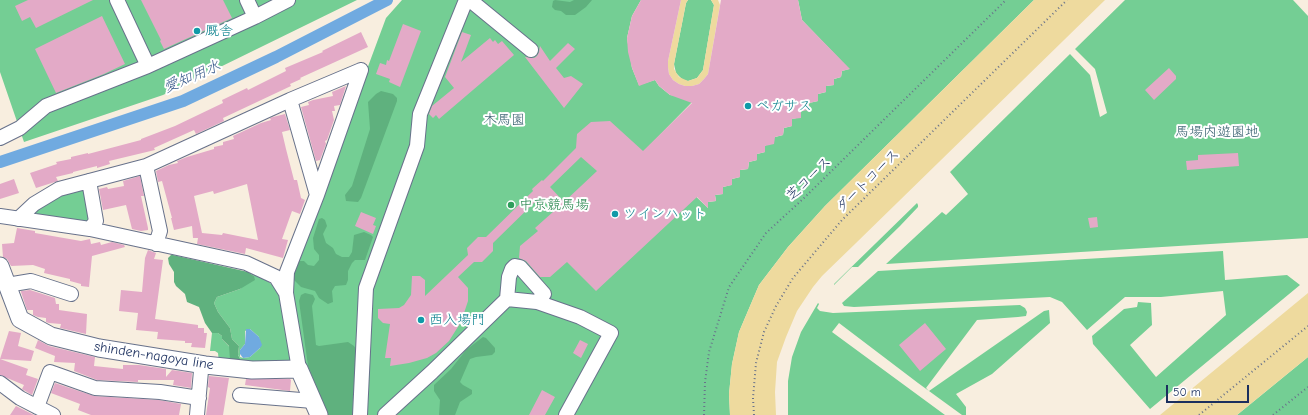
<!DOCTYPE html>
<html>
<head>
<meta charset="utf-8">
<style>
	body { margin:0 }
	#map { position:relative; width:1308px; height:415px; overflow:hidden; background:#f8eedf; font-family:"Comic Neue",sans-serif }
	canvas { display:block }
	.scale { position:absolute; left:1166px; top:385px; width:83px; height:18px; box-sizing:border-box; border:2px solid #1b2f5e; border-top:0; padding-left:5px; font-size:12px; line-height:14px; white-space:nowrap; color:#1b2f5e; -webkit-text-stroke:3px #fff; paint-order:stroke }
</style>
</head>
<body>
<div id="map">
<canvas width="1308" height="415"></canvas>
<div class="scale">50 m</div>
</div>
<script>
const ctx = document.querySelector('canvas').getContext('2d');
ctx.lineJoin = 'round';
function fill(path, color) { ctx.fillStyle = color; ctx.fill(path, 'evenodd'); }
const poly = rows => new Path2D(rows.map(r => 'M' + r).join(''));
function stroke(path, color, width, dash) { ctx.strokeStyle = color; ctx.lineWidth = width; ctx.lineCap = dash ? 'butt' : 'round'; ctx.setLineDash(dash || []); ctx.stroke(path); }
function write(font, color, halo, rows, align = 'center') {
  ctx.font = font + ' "Comic Neue","Klee One",sans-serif'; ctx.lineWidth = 4; ctx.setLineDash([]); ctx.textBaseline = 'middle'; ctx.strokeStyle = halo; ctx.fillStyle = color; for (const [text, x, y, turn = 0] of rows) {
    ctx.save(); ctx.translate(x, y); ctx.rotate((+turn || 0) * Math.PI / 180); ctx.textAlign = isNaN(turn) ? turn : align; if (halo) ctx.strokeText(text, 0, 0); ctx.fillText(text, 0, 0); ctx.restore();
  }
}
fill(poly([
	[0,0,357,0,163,95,24,142,0,72],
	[402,0,641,0,632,16,627,38,632,68,639,85,655,80,659,86,670,95,696,98,646,149,708,208,708,202,716,201,715,195,723,194,723,187,731,185,732,179,740,177,740,170,748,169,749,162,757,160,757,154,765,152,765,146,775,137,783,135,784,128,792,126,792,119,801,117,801,111,809,109,809,103,818,101,818,94,826,92,826,86,834,85,834,79,841,77,842,71,849,69,802,20,798,0,1034,0,825,206,788,247,759,285,739,332,732,364,729,394,730,415,325,415,303,362,291,281,291,274,386,18],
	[688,0,711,0,714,5,703,70,697,78,688,81,683,80,676,73,674,64,686,3],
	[1125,0,1293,0,1308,16,1308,238,886,264,942,212,946,215,968,194,950,172,1070,54,1090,75,1100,117,1107,113,1095,69,1075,49],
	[85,187,89,224,32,213,61,194],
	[917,203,918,205,918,207,900,226,858,267,852,267,834,285,834,284],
	[1223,251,1225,280,1287,275,1300,285,1150,409,1093,344,1092,336,1124,309,1137,307,1138,302,1151,303,1152,325,1130,345,1156,377,1226,315,1223,291,1161,297,1125,297,1087,330,1062,302,1050,297,854,307,844,306,842,303,878,271],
	[248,272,264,279,273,285,279,292,293,361,289,366,219,363,218,353,215,351,210,351,212,333,218,333,222,336,222,339,241,359,238,355,239,346,232,339,230,328,218,312,214,303,217,297,240,289,254,276],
	[250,329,259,337,260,348,250,357,243,358,240,357,240,350,245,344,245,331],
	[818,303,819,304,817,308,820,311,833,313,1020,305,1025,308,1027,312,1026,316,1018,317,977,320,926,388,929,391,1044,311,1049,310,1050,323,992,374,956,394,966,407,966,415,962,415,918,383,839,323,832,332,945,415,788,415,788,381,792,357,801,332],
	[1308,357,1308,415,1237,415]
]), '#74ce94');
fill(poly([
	[555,0,570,2,574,0,592,0,586,7,575,15,566,15,561,11,555,10,552,7,553,1],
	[381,91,393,94,397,98,397,101,361,198,358,202,346,201,345,195,352,186,370,129,368,102,376,94],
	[322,218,325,220,327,226,323,234,326,243,333,248,336,254,342,257,349,257,352,252,354,235,364,232,371,235,373,237,365,260,355,260,352,263,348,271,348,280,346,285,335,286,332,291,333,302,328,304,319,298,315,291,301,287,293,279,298,261,304,261,308,265,314,266,319,260,319,255,314,249,313,238,319,219],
	[171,255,173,255,248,272,254,276,255,280,240,289,217,297,214,303,218,312,230,328,232,339,239,346,238,355,241,362,230,360,229,346,222,339,222,336,218,333,212,333,205,323,199,307,187,302,185,294,176,286,174,282,174,272,169,264,168,258],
	[305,293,313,295,315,299,312,306,316,345,319,346,348,342,354,346,356,349,352,415,328,415,308,366,299,301,301,295],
	[483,337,486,338,495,348,495,352,492,355,476,357,470,359,460,382,463,385,472,390,472,394,460,402,455,415,439,415,440,400,434,391,434,385,451,369,466,350]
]), '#5fb17e');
fill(poly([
	[681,0,688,0,686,3,674,64,674,69,679,77,688,81,697,78,703,70,714,5,711,0,718,0,720,5,708,74,704,79,699,84,692,86,685,86,679,84,673,80,669,74,668,67,668,61],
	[1034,0,1105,0,856,243,822,276,813,287,797,311,786,337,777,362,775,392,776,415,730,415,729,394,732,364,739,332,759,285,788,247,825,206],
	[1308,293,1308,357,1237,415,1160,415]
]), '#eeda9e');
fill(poly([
	[246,329,250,329,259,337,262,345,260,348,250,357,243,358,240,354,240,350,245,344]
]), '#70aae0');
stroke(poly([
	[0,162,183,101,276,57,387,0]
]), '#70aae0', 12);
fill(poly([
	[28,0,93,0,36,28,30,17,22,21,15,6],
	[141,0,223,0,232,18,164,49,160,41,161,40],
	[641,0,681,0,668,61,668,67,669,74,673,80,679,84,685,86,692,86,699,84,704,79,708,74,721,0,798,0,802,20,850,69,842,71,841,77,834,79,834,85,826,86,826,92,818,94,818,101,809,103,809,110,801,111,801,118,792,119,792,126,784,128,783,135,775,137,774,144,765,146,765,152,757,154,757,160,749,162,748,169,740,170,740,177,732,179,732,185,723,187,723,194,715,195,716,201,708,202,708,208,697,197,596,291,567,262,550,277,540,277,526,261,519,258,520,246,538,231,535,228,554,211,540,197,493,243,493,251,482,262,474,262,458,277,468,288,468,301,461,322,449,341,436,353,427,358,409,363,390,366,391,358,385,358,390,324,383,323,378,318,378,309,399,308,404,305,411,295,412,276,420,276,425,280,425,296,468,255,467,248,478,237,486,237,533,191,532,189,542,180,543,181,576,148,577,134,591,122,610,121,643,151,692,103,670,95,659,86,655,80,639,86,632,68,628,52,627,38,632,16],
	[581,157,597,171,564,202,550,187],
	[102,16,125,64,104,74,56,93,35,49],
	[403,24,421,31,400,87,389,82,390,79,376,74,380,63,386,65,387,60,389,61],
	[361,32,368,47,300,78,301,79,290,84,291,86,223,118,224,121,196,134,194,130,154,148,155,150,109,161,110,164,97,168,97,166,73,172,73,173,56,177,58,181,36,188,30,173,57,164,56,162,71,159,71,157,88,153,88,154,141,140,141,139,175,126,223,103,222,100,247,88,248,90,286,71,285,68,323,52,322,51],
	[462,32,471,35,461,62,490,38,493,42,495,40,498,44,502,41,514,55,439,119,436,115,433,118,429,114,432,106,454,88,445,77],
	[568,43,575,49,556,68,564,78,571,76,583,84,564,108,525,57,534,58,537,56,539,52,540,46,550,61],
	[1169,68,1176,76,1176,79,1154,100,1145,90],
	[346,86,340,105,334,106,335,111,332,111,334,120,327,140,325,141,326,144,320,160,316,161,301,107,309,105,308,102,313,100,333,96,332,92],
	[285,114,290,130,282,132,286,149,294,180,297,180,301,198,305,200,300,214,292,211,282,239,288,240,283,258,246,248,245,254,197,244,198,238,193,238,192,226,174,230,171,218,172,218,162,181,158,182,156,171,169,165,178,163,177,161,187,157,214,149,214,147,223,145,223,142,234,139,233,136,261,123,271,120,270,118,273,117],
	[247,184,258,240,223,233,222,235,202,233,194,196,213,191,214,194],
	[1238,153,1239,166,1187,170,1186,161,1198,160,1198,155],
	[140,176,144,196,141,196,148,228,148,230,141,231,132,229,126,205,103,210,99,189,107,187,108,189,124,186,123,181],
	[14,179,19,193,0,199,0,184],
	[361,212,376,218,373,225,376,226,373,234,355,226],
	[1097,217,1098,227,1090,228,1088,218],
	[17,228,35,231,35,233,81,241,90,239,91,244,100,242,101,245,112,242,124,245,125,247,92,256,89,287,81,286,81,284,70,281,70,279,44,273,45,269,33,265,11,266,7,259,3,257,2,244,14,243],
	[148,250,156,253,154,259,163,260,155,319,198,325,198,328,204,328,204,333,207,333,205,348,191,347,192,343,185,343,185,341,157,339,158,332,136,330,138,313,119,311,121,290,142,292,145,258],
	[30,290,55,298,56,304,59,304,59,310,87,314,86,334,60,328,61,324,49,323,46,322,46,318,38,317,33,315,33,310,27,310,21,292,21,291],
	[925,323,946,349,920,371,899,345],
	[9,331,21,333,18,346,34,351,31,361,0,359,28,369,26,375,38,379,32,395,22,389,24,385,0,375,0,359],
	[38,340,49,346,95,357,94,366,123,369,123,365,139,365,166,369,166,377,172,370,192,373,191,388,173,385,174,380,138,380,138,382,97,380,74,371,75,363,54,362,55,356,35,348],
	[580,340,588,344,581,358,573,353],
	[209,376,229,378,223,415,206,415,210,388,208,387],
	[246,379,290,379,291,380,290,391,245,385],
	[55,383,94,396,159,400,181,404,179,415,91,415,78,410,80,404,51,393],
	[542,390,555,397,545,415,529,415],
	[16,406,34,415,10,415]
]), '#e3aac7');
const minor = poly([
	[117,0,148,66],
	[247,0,255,17],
	[470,0,531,50],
	[290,100,317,195],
	[0,138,20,128,46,106,148,66,255,17,288,0],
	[146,166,160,231,156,244],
	[89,181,96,221,90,229],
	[0,216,90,229,246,263,276,277,286,293,299,369],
	[18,219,34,204,59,189,146,166,290,100,361,70],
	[7,285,31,281,71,294],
	[286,293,287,272,317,195,361,70],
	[537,302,580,317,611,333,566,415],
	[0,383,20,398,53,415],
	[240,395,313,401],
	[37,407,50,372,95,388,160,392,199,398],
	[197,415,201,371,205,365],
	[360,415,366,288,417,146,420,114,466,0],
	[385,415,432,372,507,299,509,277,512,269,515,266,520,267,544,294,537,302,507,299]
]);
const major = poly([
	[0,266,20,319,51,336,99,348,205,365,252,370,299,369,319,415]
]);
stroke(minor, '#68728b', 16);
stroke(major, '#68728b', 19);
stroke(poly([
	[704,415,705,382,709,352,729,287,766,233,803,199,1006,0],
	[754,415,753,398,756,363,764,332,776,306,793,278,842,220,1067,0],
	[1199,415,1308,326],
	[1273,415,1308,387]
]), '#68728b', 2, [1, 3]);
stroke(minor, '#fff', 14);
stroke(major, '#fff', 17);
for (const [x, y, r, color] of [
	[197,31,4,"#0f9aa8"],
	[748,106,4,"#0f9aa8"],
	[511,205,4,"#2e9e5b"],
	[615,214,4,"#0f9aa8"],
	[421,320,4,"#0f9aa8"]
]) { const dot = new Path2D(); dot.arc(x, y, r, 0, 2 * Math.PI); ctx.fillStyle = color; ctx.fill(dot); stroke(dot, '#fff', 1.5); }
write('14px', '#0d838f', '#fff', [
	["厩舎",205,31],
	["ペガサス",756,106],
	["ツインハット",623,214],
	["西入場門",429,320]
], 'left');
write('14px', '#365f6e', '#fff', [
	["木馬園",504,120],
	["馬場内遊園地",1217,132]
]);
write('14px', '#1b2f5e', '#fff', [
	["芝コース",809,179,-44],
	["ダートコース",868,181,-45],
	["shinden-nagoya line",154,356,9]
]);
write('14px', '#27864d', '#fff', [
	["中京競馬場",519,205]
], 'left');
write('italic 15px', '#395a8c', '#fff', [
	["愛知用水",192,77,-23]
]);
</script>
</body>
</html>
